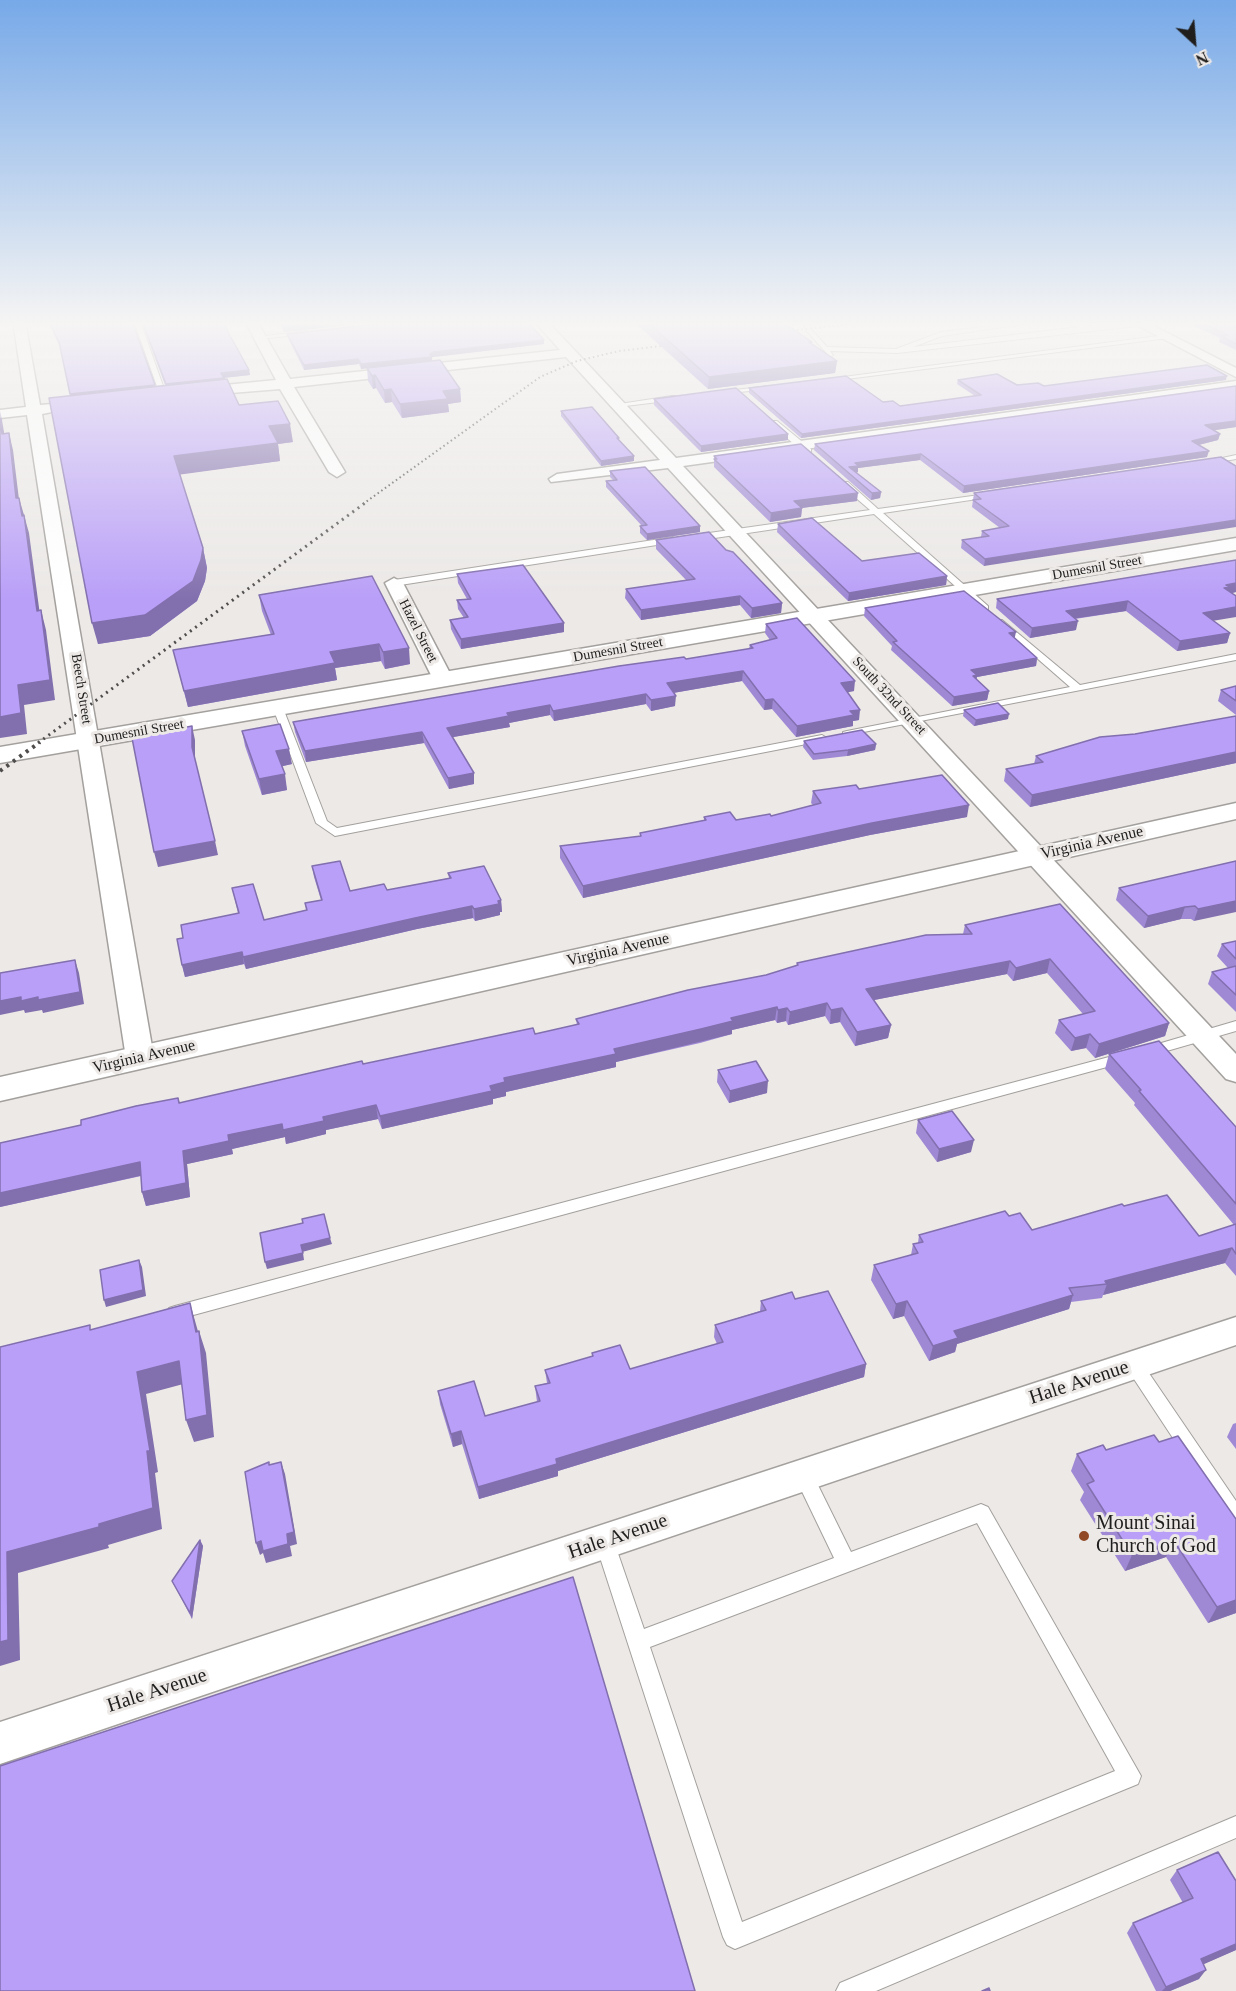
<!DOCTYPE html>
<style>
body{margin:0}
#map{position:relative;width:1236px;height:1991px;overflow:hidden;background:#ece9e7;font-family:"Times New Roman",serif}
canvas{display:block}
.north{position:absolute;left:1164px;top:12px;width:60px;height:60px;-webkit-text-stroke:4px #ece9e7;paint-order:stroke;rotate:154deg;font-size:16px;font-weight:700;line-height:24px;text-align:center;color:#1f1e1d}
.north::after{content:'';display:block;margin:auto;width:21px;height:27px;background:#1f1e1d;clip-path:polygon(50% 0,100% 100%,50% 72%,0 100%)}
</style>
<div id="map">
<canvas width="1236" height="1991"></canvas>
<div class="north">N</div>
</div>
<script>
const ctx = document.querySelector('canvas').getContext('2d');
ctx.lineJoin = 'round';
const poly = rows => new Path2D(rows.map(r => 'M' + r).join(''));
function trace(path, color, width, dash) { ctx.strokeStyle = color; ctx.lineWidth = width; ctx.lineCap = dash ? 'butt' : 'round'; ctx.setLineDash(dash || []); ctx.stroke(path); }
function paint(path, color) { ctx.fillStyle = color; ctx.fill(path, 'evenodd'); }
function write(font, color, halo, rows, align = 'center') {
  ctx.font = font + ' "Times New Roman",serif'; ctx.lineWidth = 6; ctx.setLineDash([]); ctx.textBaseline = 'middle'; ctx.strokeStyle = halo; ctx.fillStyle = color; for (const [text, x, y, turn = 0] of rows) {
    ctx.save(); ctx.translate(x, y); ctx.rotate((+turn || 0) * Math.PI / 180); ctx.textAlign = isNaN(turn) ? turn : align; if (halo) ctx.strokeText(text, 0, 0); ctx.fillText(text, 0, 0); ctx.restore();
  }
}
const lane = poly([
 [134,321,140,321,167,397,160,395,134,321],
 [730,321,746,323,815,321,809,323,811,329,827,347,896,349,941,332,1030,321,1044,321,942,336,913,347,1079,327,1058,321,1088,326,1143,323,1146,325,897,353,830,351,833,355,830,357,806,330,803,323,746,327,730,321],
 [307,331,305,334,260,339,257,337,307,331],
 [1166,335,1168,338,831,381,828,379,1166,335],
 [770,386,772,387,768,389,721,394,717,392,770,386],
 [672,396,675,396,675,400,617,407,613,405,672,396],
 [771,421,777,421,811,449,811,453,805,453,771,425,771,421],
 [1236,455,1236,459,1208,464,1204,462,1236,455],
 [842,482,848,482,878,509,994,493,994,497,991,497,883,513,988,606,988,610,982,610,874,514,695,541,691,538,695,535,870,510,842,486,842,482],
 [673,537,677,540,676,542,394,586,389,583,394,580,673,537],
 [1002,620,1080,685,1236,654,1236,660,843,736,843,732,847,731,1070,687,999,625,999,621,1002,620],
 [278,705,283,708,327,821,337,828,822,735,827,738,822,741,335,836,316,823,273,708,278,705],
 [1236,1021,1236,1031,1146,1057,1139,1052,1141,1049,1236,1021],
 [1124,1053,1129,1055,1131,1058,1129,1061,175,1320,169,1318,167,1313,169,1308,175,1306,1124,1053],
 [1134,1358,1140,1360,1236,1501,1236,1526,1229,1523,1128,1370,1125,1365,1128,1360,1134,1358],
 [803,1467,810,1469,851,1552,981,1504,988,1507,1141,1776,1138,1784,735,1949,727,1945,723,1937,595,1542,598,1536,605,1533,612,1536,644,1629,834,1558,794,1475,796,1469,803,1467],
 [977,1523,1115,1771,742,1922,650,1647,977,1523],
 [1236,1816,1236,1838,876,1991,836,1991,840,1983,1236,1816]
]);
const street = poly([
 [13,321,25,321,40,405,52,404,59,408,57,411,42,414,154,1058,150,1065,140,1068,130,1065,126,1058,27,415,0,418,0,410,26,407,13,321],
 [245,321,257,321,290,379,560,350,534,321,547,321,676,458,1236,381,1236,389,683,466,1236,1054,1236,1082,1226,1079,668,468,551,482,549,479,557,474,660,460,566,357,294,387,345,472,337,477,329,472,280,389,194,396,187,392,194,388,276,380,245,321],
 [1129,321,1144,321,1236,368,1236,377,1129,321],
 [394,578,403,583,453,679,450,683,436,683,433,679,385,583,394,578],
 [1236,1317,1236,1345,0,1764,0,1722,1236,1317]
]);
const secondary = poly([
 [1236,538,1236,550,0,763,0,747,1236,538],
 [1236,803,1236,819,0,1101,0,1077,1236,803]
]);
const railFar2 = poly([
 [779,332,878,321],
 [363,504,540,377,577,361,619,351,678,344]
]);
const railFar1 = poly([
 [38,743,365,503]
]);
const rail = poly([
 [0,771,40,742]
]);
const wall = poly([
 [135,321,132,322,155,386,165,385,141,321,224,321,228,332,249,370,250,375,223,378,239,405,293,442,278,444,280,461,179,474,203,548,207,568,205,581,197,601,150,636,98,644,70,395,60,347,51,328,50,324],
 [278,321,385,321,284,332],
 [633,321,781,321,812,344,837,361,835,373,708,389],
 [1184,321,1236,321,1236,350,1219,342,1220,338],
 [287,334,544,340,544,344,433,357,432,357,432,361,460,389,461,402,448,404,449,412,402,418,392,402,385,403,376,388,373,389,368,381,367,368,361,369,359,364,304,370,288,338],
 [958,380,1044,386,1226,380,801,438,749,393,749,388,883,402,900,406,975,396,957,384],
 [1236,386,1236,427,1214,430,1220,434,1218,440,1199,445,1207,457,963,493,920,460,858,468,858,472,856,473,881,492,880,498,871,500,814,450,815,444],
 [654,399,788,440,701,452,654,405],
 [561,411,619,441,634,456,634,461,601,466,561,416],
 [714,456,857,501,802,508,801,517,770,522,714,467],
 [1221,457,984,566,961,548,962,540,981,537,982,531,1000,528,972,507,974,493],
 [610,471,700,532,647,540,640,533,640,526,642,526,606,487,606,481,613,480,610,477],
 [778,524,862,561,947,576,946,585,848,601,777,532],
 [656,540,726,550,782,603,781,613,751,618,740,605,641,620,625,598,626,589,686,580,656,549],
 [457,574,564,623,564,632,461,649,451,629,450,620,464,618,458,609,457,600,467,599,458,583],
 [372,576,410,664,385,669,381,661,335,668,337,680,188,707,173,650,271,635,262,611,259,595],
 [1236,592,1232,593,1213,621,1230,633,1227,643,1177,651,1126,611,1075,619,1076,630,1030,638,996,608,997,599],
 [865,608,1015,638,1037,658,1036,666,977,677,976,679,989,691,987,700,952,706,891,650,892,646,864,616],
 [766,624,854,691,847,692,859,720,853,721,853,726,796,737,772,709,764,710,742,681,673,693,675,706,651,711,646,704,554,721,550,715,509,723,510,727,453,737,474,773,474,784,449,789,424,743,306,762,295,732,293,722,749,649,750,645,770,640,765,633],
 [1236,686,1236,715,1218,701,1221,690],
 [964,710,1008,719,974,726,963,716],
 [1236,716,1236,763,1030,807,1004,781,1006,769,1034,764,1036,756,1135,734],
 [242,731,292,764,282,766,287,790,262,795,245,746],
 [804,741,876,744,875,750,847,756,813,760,803,747],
 [859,789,967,817,870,835,583,898,560,858,560,846,640,836,640,833,704,821,704,817,736,820,771,816,813,805,811,803,813,791],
 [1236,861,1194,921,1191,919,1181,919,1144,928,1116,900,1119,888],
 [312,866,350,891,387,890,449,878,448,873,501,900,502,912,500,912,500,915,475,921,473,918,417,929,246,969,244,964,185,977,182,965,183,938,238,913,232,888,264,920,306,910,305,903,321,900,314,877],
 [1060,904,1169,1023,1165,1036,1095,1058,1086,1048,1071,1051,1055,1033,1059,1020,1083,1014,1047,973,1013,981,1007,974,874,1000,891,1025,888,1038,855,1046,840,1022,830,1024,825,1016,788,1025,786,1021,777,1023,775,1020,732,1030,732,1034,700,1043,616,1062,616,1067,506,1092,506,1096,493,1099,493,1104,382,1129,378,1119,326,1130,326,1134,286,1144,285,1137,232,1149,233,1154,187,1164,190,1197,146,1206,142,1192,141,1176,0,1207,0,1143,81,1125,178,1098,180,1103,363,1064,535,1034,577,1025,576,1019,766,975,796,966,797,963,963,934,965,925],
 [1236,941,1236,1012,1208,984,1212,972,1228,968,1217,956,1222,944],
 [1109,1054,1236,1127,1236,1276,1225,1263,1103,1295,1102,1298,1071,1302,1069,1309,957,1344,955,1352,929,1361,904,1316,893,1319,871,1280,874,1265,911,1255,913,1244,918,1243,919,1235,1009,1216,1032,1230,1124,1206,1199,1236,1234,1225,1134,1105,1135,1103,1105,1069],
 [718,1070,767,1093,729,1103,717,1082],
 [918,1120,971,1152,937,1162,916,1133],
 [795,1299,866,1364,864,1377,558,1471,558,1476,479,1499,462,1444,453,1447,440,1404,438,1391,485,1416,537,1402,535,1386,547,1383,545,1370,592,1357,592,1353,630,1369,717,1344,714,1337,715,1325,760,1311,761,1301],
 [1236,1423,1236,1449,1227,1437,1233,1424],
 [1159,1442,1236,1519,1236,1613,1208,1623,1166,1557,1125,1571,1080,1500,1084,1492,1071,1471,1077,1454],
 [200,1540,203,1546,192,1619,172,1581],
 [1177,1870,1236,1950,1203,1964,1199,1979,1170,1991,1156,1991,1127,1933,1133,1923,1183,1903,1170,1880]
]);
const shadedWall = poly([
 [344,321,385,321,284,332,284,327],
 [544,340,544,344,433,357,432,357,432,361,361,369,361,364,430,354,433,352],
 [358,359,359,364,304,370,304,365],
 [837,361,835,373,708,389,709,377],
 [249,370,250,375,222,378,221,373],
 [375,375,376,388,373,389,372,376],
 [1227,376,1226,380,801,438,802,434],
 [155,385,156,390,71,399,70,394],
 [391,389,392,402,385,403,384,390],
 [460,389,461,402,448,404,449,412,402,418,400,404,443,391],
 [0,411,2,420,7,450,2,434],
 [1236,421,1236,427,1203,432,1205,425],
 [290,424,293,442,278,444,280,461,177,475,174,456,269,426],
 [9,433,13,450,21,516,16,498],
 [788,434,788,440,701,452,701,446],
 [1220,434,1218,440,1190,447,1192,441],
 [1209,451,1207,457,963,493,964,486],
 [921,454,920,460,858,468,858,472,849,474,849,467,855,463],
 [634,456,634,461,601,466,601,461],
 [881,492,880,498,871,500,872,493],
 [858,493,857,501,793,509,794,501],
 [19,498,24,515,22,516],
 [802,508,801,517,770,522,771,513],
 [24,515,29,533,42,630,37,611],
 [1236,520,1236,527,984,566,985,559],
 [700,526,700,532,647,540,647,534],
 [203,548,207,568,205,581,197,601,150,636,98,644,92,623],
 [947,576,946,585,848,601,849,593],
 [1236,583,1236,592,1228,594,1221,597,1226,585],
 [740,596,740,605,641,620,641,610],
 [1128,601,1126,611,1064,620,1066,611],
 [782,603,781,613,751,618,752,608],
 [1236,607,1236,617,1200,623,1203,613],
 [41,610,46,630,55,700,24,705,27,734,0,738,0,717,18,685],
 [1078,621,1076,630,1030,638,1032,628],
 [564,623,564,632,461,649,461,639],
 [1016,632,1014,641,1009,633],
 [1230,633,1227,643,1177,651,1180,641],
 [379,644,381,661,335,668,337,680,188,707,184,691,330,652],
 [409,648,410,664,385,669,383,652],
 [1037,658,1036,666,977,677,975,684,971,670],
 [743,671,742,681,667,694,667,683],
 [855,681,854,691,839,694,841,683],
 [989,691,987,700,952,706,954,697],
 [646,694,646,704,554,721,553,711],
 [676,696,675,706,651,711,651,700],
 [773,699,772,709,764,710,765,700],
 [550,705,550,715,509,723,510,727,448,738,447,728,507,713],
 [860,710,859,720,853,721,853,726,796,737,797,726,850,711],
 [1009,714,1008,719,974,726,976,720],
 [192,726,195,740,195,760,192,747],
 [422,732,424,743,306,762,305,751],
 [876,744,875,750,847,756,848,750],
 [289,749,292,764,279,767,276,751],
 [1236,752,1236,763,1030,807,1032,795],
 [474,773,474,784,449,789,448,778],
 [285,774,287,790,262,795,259,779],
 [969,805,967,817,870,835,583,898,583,886,872,823],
 [215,841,218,855,158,867,154,852],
 [501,900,502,912,500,912,500,915,475,921,474,909],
 [1236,901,1236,912,1194,921,1198,909],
 [472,906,473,918,417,929,246,969,243,957,415,918],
 [1185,907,1181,919,1144,928,1148,916],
 [242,952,244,964,185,977,182,965],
 [1050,959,1047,973,1013,981,1016,968],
 [75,960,79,973,84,1004,43,1013,42,1010,25,1013,24,1010,0,1015,0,1001],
 [1010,961,1007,974,864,1002,866,989],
 [827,1003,825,1016,788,1025,790,1012],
 [777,1007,775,1020,732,1030,732,1034,616,1062,616,1067,506,1092,506,1096,493,1099,493,1104,382,1129,380,1116,504,1078,731,1018],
 [787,1008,786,1021,777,1023,778,1010],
 [842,1008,840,1022,830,1024,831,1010],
 [1169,1023,1165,1036,1095,1058,1099,1044],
 [891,1025,888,1038,855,1046,857,1032],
 [1090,1034,1086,1048,1071,1051,1075,1038],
 [768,1081,767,1093,729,1103,730,1091],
 [376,1105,378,1119,326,1130,326,1134,286,1144,285,1137,232,1149,233,1154,187,1164,190,1197,146,1206,142,1192,183,1151,228,1135],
 [974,1140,971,1152,937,1162,939,1149],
 [140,1162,144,1175,0,1207,0,1193],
 [330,1238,332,1244,302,1252,301,1245],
 [1232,1248,1225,1263,1103,1295,1107,1284,1105,1281],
 [303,1253,304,1260,267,1269,265,1262],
 [139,1260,142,1267,146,1296,106,1307,104,1300],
 [1073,1295,1069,1309,957,1344,955,1352,929,1361,933,1346,954,1331],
 [907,1301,904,1316,893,1319,896,1304],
 [190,1303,199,1335,199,1331,206,1353,214,1437,194,1442,186,1420,196,1332],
 [179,1361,187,1383,146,1394,158,1472,155,1473,162,1529,108,1545,109,1548,18,1573,20,1660,0,1666,0,1642,7,1552,99,1524,137,1372],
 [866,1364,864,1377,558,1471,558,1476,479,1499,478,1487,556,1459],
 [461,1431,462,1444,453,1447,451,1434],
 [281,1462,285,1474,297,1544,290,1546,292,1556,266,1563,263,1553,260,1555,256,1543,287,1534],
 [200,1540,203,1546,192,1619,190,1613],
 [1174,1541,1166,1557,1125,1571,1132,1555],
 [1236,1600,1236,1613,1208,1623,1217,1607],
 [1236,1944,1236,1950,1193,1969,1201,1959],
 [1206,1970,1199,1979,1170,1991,1162,1991,1166,1987]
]);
const building = poly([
 [50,321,132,321,155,385,70,394,59,342,50,324,50,321],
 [142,321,224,321,228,332,249,370,221,373,224,378,166,384,142,321],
 [280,321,344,321,284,327,280,321],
 [403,321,527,321,544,340,433,352,430,354,432,357,361,364,358,359,304,365,287,334,403,321],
 [646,321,781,321,812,342,809,342,837,361,709,377,646,321],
 [1197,321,1236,321,1236,344,1221,336,1228,335,1197,321],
 [440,360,460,389,443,391,448,399,400,404,391,389,384,390,375,375,372,376,367,368,440,360],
 [1207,365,1227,376,802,434,749,388,846,376,883,402,893,401,900,406,981,395,958,380,997,374,1017,385,1038,383,1044,386,1207,365],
 [227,379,239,405,278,401,290,424,269,426,278,443,174,456,203,548,201,560,193,581,145,615,92,623,49,398,227,379],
 [1236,386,1236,421,1205,425,1220,434,1192,441,1209,451,964,486,921,454,855,463,859,466,849,467,881,492,872,493,815,444,1236,386],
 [736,388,788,434,701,446,654,399,736,388],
 [592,407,619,438,617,438,634,456,601,461,561,411,592,407],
 [0,418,2,434,9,433,16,498,19,498,22,516,24,515,37,611,41,610,50,680,18,685,21,713,0,717,0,418],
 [801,444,858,493,794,501,802,508,771,513,714,459,717,459,714,456,801,444],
 [1221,457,1236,466,1236,520,985,559,962,540,989,536,982,531,1009,526,973,500,981,499,974,493,1221,457],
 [645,467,700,526,647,534,640,526,647,525,606,481,617,480,610,471,645,467],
 [812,518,862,561,919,553,947,576,849,593,778,524,812,518],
 [709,532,726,550,733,552,782,603,752,608,740,596,641,610,626,589,695,579,656,540,709,532],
 [1236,560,1236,583,1226,585,1230,587,1224,588,1236,596,1236,607,1203,613,1230,633,1180,641,1128,601,1066,611,1078,621,1032,628,997,599,1236,560],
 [523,565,564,623,461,639,450,620,468,617,457,600,471,599,457,574,523,565],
 [372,576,409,648,383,652,379,644,330,652,335,663,184,691,173,650,274,634,259,595,372,576],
 [964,591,1016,632,1009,633,1037,658,971,670,977,675,973,676,989,691,954,697,893,642,897,641,865,608,964,591],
 [797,618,855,681,841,683,860,710,850,711,854,715,797,726,773,699,765,700,743,671,667,683,676,696,651,700,646,694,553,711,550,705,507,713,509,716,447,728,474,773,448,778,422,732,305,751,293,722,619,666,684,657,686,659,753,648,750,645,777,638,766,624,797,618],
 [1236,686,1236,701,1221,690,1236,686],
 [998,703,1009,714,976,720,964,710,998,703],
 [1236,716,1236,752,1032,795,1006,769,1043,762,1036,756,1100,737,1135,734,1236,716],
 [280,724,289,749,276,751,285,774,259,779,242,731,280,724],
 [192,726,192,747,215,841,154,852,132,738,192,726],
 [862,730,876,744,848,750,814,754,804,741,862,730],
 [942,775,969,805,872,823,583,886,560,846,641,836,640,833,706,820,704,817,730,812,736,820,770,814,771,816,821,803,813,791,856,785,859,789,942,775],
 [340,861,350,891,384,884,387,890,451,878,448,873,484,866,501,900,498,901,499,904,474,909,472,906,415,918,243,957,242,952,182,965,177,939,183,938,181,925,239,913,232,888,253,884,264,920,307,910,305,903,322,900,312,866,340,861],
 [1236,861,1236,901,1198,909,1195,906,1185,907,1148,916,1119,888,1236,861],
 [1060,904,1169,1023,1099,1044,1090,1034,1075,1038,1059,1020,1095,1011,1050,959,1016,968,1010,961,866,989,891,1025,857,1032,842,1008,831,1010,827,1003,790,1012,787,1008,778,1010,777,1007,731,1018,733,1021,701,1029,614,1049,616,1054,504,1078,505,1082,490,1086,492,1091,380,1116,376,1105,323,1117,324,1121,283,1130,282,1124,228,1135,229,1141,183,1151,186,1183,142,1192,140,1162,0,1193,0,1143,81,1125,81,1120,136,1106,178,1098,179,1103,362,1061,363,1064,533,1028,535,1034,579,1024,576,1019,688,990,766,975,798,965,797,963,926,935,972,934,965,925,1060,904],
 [1236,941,1236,959,1222,944,1236,941],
 [75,960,80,992,38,1000,38,997,21,1001,21,997,0,1001,0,973,75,960],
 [1236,966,1236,995,1212,972,1236,966],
 [1159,1041,1236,1127,1236,1204,1139,1091,1141,1090,1109,1054,1159,1041],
 [756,1061,768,1081,730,1091,718,1070,756,1061],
 [952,1111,974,1140,939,1149,918,1120,952,1111],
 [1167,1195,1199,1236,1236,1224,1236,1254,1232,1248,1105,1281,1107,1284,1069,1288,1073,1295,954,1331,958,1338,933,1346,907,1301,896,1304,874,1265,918,1253,913,1244,923,1242,919,1235,1005,1211,1009,1216,1020,1213,1032,1230,1122,1204,1124,1206,1167,1195],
 [324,1214,330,1238,301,1245,303,1253,265,1262,260,1233,303,1223,302,1219,324,1214],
 [139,1260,143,1290,104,1300,100,1270,139,1260],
 [828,1291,866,1364,556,1459,557,1464,478,1487,461,1431,451,1434,438,1391,474,1381,485,1416,540,1401,535,1386,550,1383,545,1370,593,1356,592,1353,620,1345,630,1369,723,1342,715,1325,766,1310,761,1301,792,1292,795,1299,828,1291],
 [190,1303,196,1332,199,1331,207,1415,186,1420,179,1361,137,1372,150,1451,147,1451,153,1508,99,1524,99,1527,7,1552,8,1640,0,1642,0,1347,90,1325,90,1330,190,1303],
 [1154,1435,1159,1442,1178,1436,1236,1519,1236,1600,1217,1607,1174,1541,1132,1555,1087,1484,1094,1481,1077,1454,1103,1445,1106,1450,1154,1435],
 [269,1462,269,1465,281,1462,294,1532,287,1534,288,1544,263,1551,261,1541,256,1543,245,1472,269,1462],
 [200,1540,190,1613,172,1581,200,1540],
 [573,1577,695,1991,0,1991,0,1766,573,1577],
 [1218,1852,1236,1881,1236,1944,1201,1959,1206,1970,1166,1987,1133,1923,1193,1898,1177,1870,1218,1852],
 [989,1988,990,1991,982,1991,989,1988]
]);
const markers = [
 [1084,1536,6,"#904825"]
];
const farStreetnames = [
 ["Dumesnil Street",1097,568,-10],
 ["Hazel Street",418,631,63],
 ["Dumesnil Street",618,650,-10],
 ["Beech Street",81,689,81],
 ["South 32nd Street",889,696,47],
 ["Dumesnil Street",139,732,-10]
];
const streetNames = [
 ["Virginia Avenue",1092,843,-13],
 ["Virginia Avenue",618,950,-13],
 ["Virginia Avenue",144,1057,-13]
];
const nearStreetnames = [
 ["Hale Avenue",1079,1383,-18],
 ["Hale Avenue",618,1537,-19],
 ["Hale Avenue",157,1691,-18]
];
const nearPoinames = [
 ["Mount Sinai",1096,1524],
 ["Church of God",1096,1547]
];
trace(lane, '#a3a09d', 2);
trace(street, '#a3a09d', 3);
trace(secondary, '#a3a09d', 3);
paint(lane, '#fff');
paint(street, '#fff');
paint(secondary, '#fff');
trace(railFar2, '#4f4d4c', 2, [1.5, 3]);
trace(railFar1, '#4f4d4c', 3, [2, 4.5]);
trace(rail, '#4f4d4c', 4, [3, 5]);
paint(wall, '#9f89d5');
paint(shadedWall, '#826fae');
paint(building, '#b99ff8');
trace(building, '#826fae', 1.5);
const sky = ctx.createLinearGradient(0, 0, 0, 599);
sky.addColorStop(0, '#77a9e8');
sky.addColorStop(0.54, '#f6f5f4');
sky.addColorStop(1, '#f6f5f400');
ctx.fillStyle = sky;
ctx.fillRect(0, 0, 1236, 599);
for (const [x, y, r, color] of markers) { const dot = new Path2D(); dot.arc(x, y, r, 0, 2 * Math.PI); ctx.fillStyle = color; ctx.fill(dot); trace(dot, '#ece9e7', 2); }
write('14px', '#1f1e1d', '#ece9e7', farStreetnames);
write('16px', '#1f1e1d', '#ece9e7', streetNames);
write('20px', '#1f1e1d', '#ece9e7', nearStreetnames);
write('20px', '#1f1e1d', '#ece9e7', nearPoinames, 'left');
</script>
